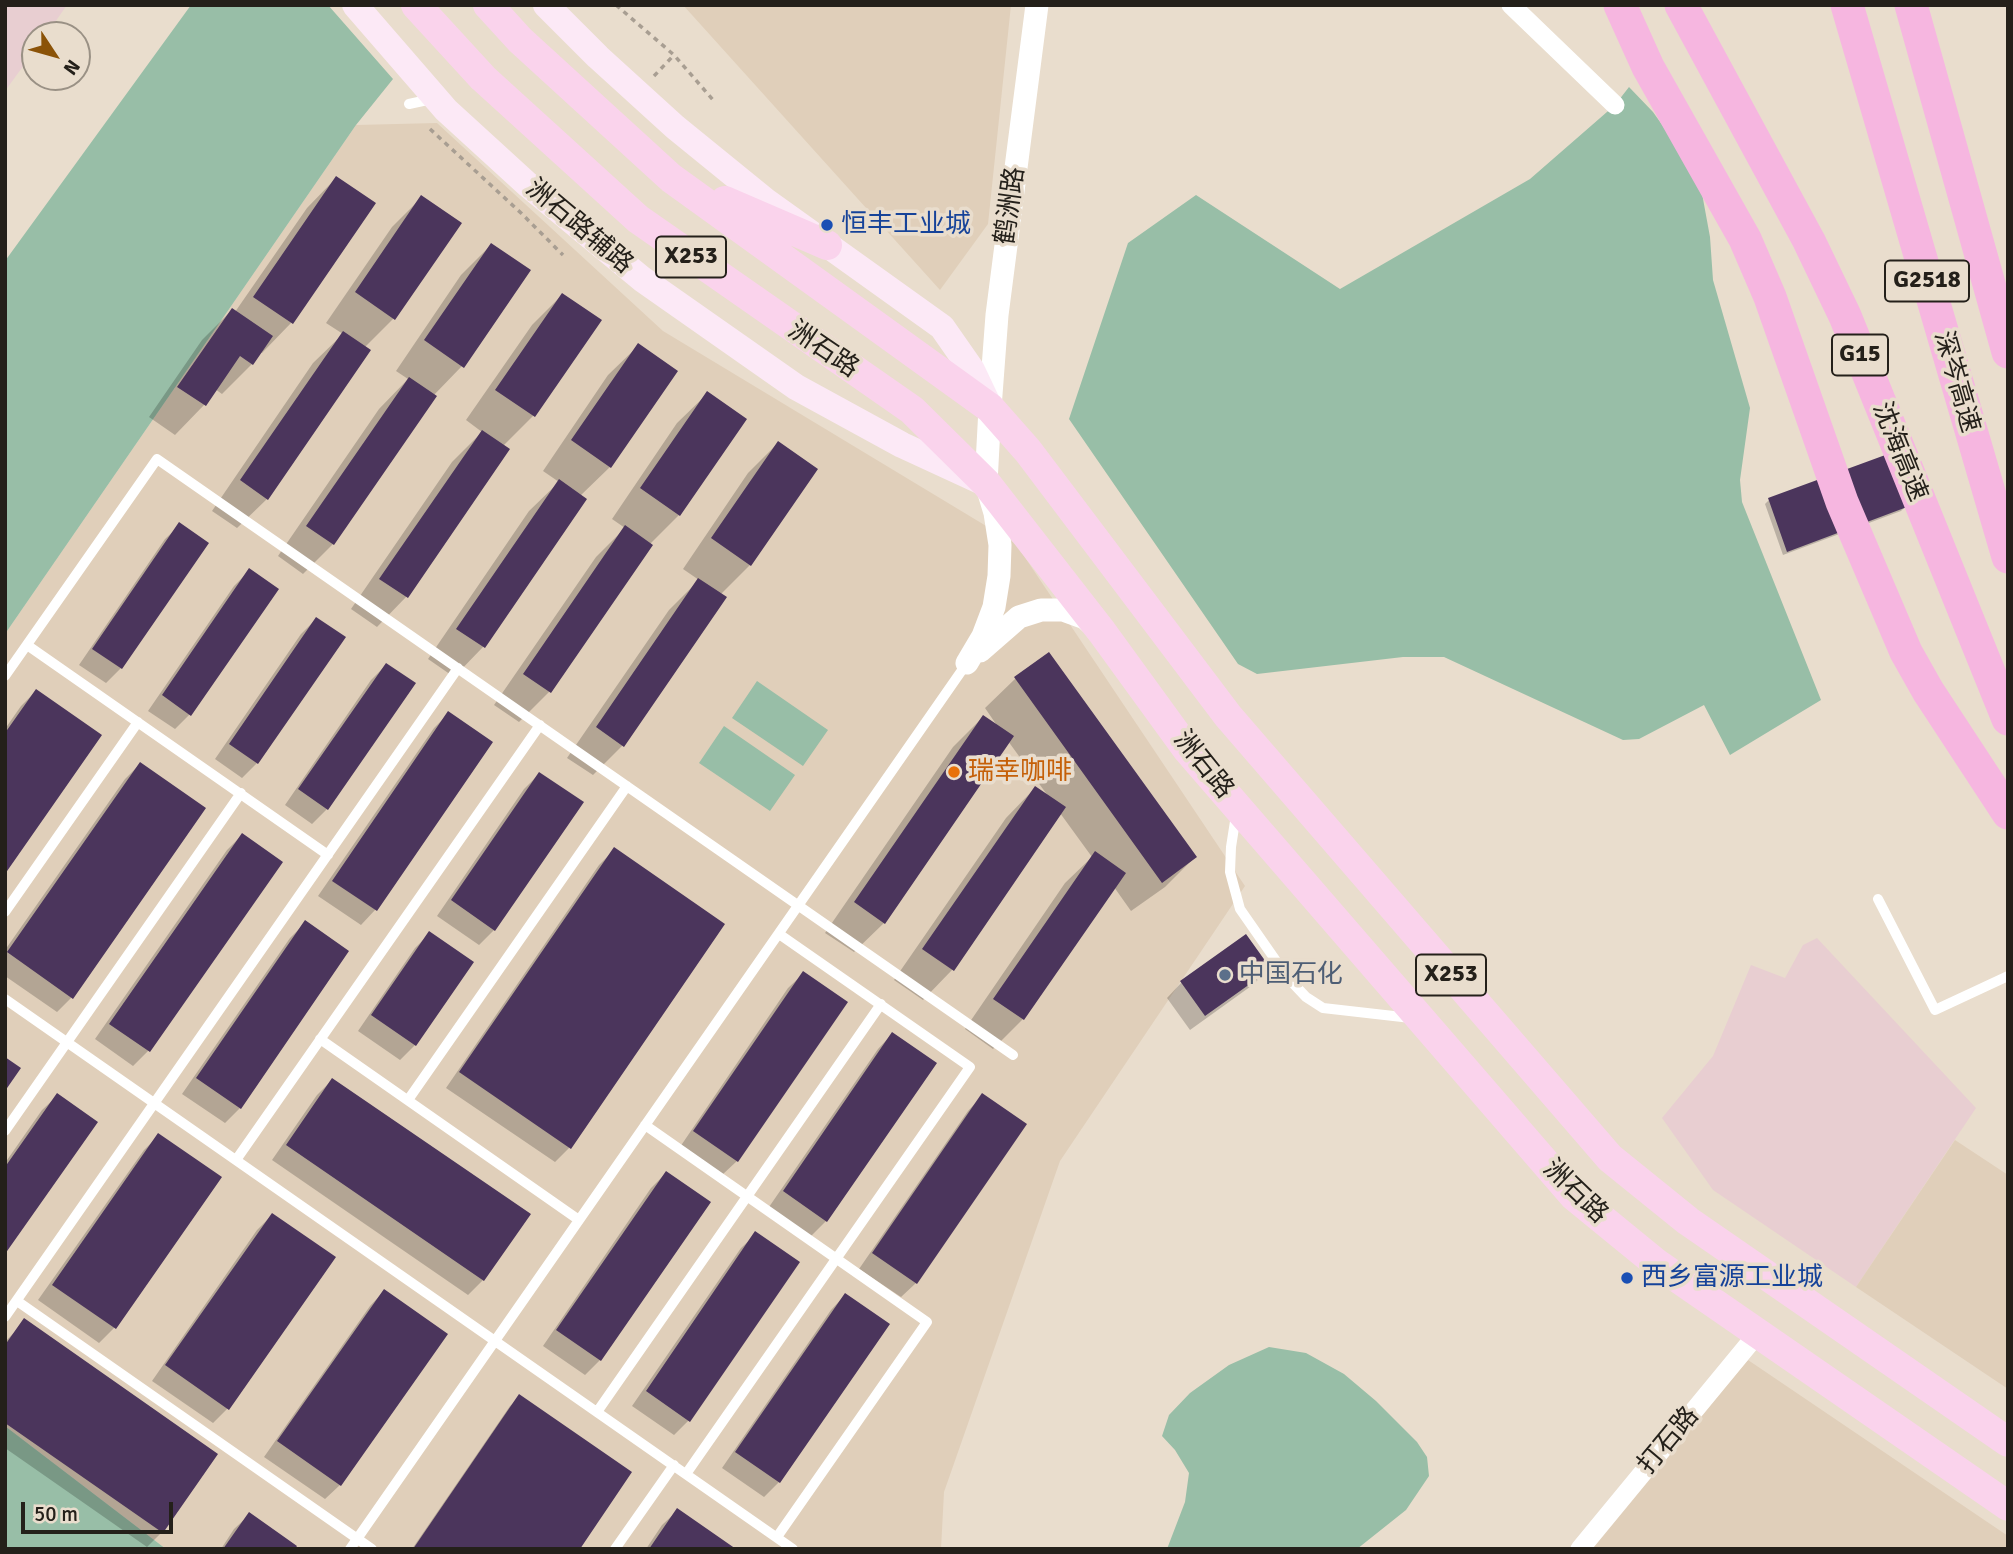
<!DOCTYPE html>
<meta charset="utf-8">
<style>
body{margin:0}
#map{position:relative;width:2013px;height:1554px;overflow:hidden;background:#e9ddcd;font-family:Signika,sans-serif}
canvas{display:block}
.frame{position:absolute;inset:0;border:7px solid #24201a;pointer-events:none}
.north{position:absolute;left:21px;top:21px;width:70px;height:70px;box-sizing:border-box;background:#e9ddcd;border:2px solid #9a9185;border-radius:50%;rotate:126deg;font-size:19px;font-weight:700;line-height:28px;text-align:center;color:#24201a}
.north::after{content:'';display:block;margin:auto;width:24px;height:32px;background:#8b5308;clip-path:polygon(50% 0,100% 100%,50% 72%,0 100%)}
.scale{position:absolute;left:21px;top:1502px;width:152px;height:32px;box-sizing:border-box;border:4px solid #24201a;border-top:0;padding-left:9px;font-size:21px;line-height:24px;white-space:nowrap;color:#24201a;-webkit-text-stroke:5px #e9ddcd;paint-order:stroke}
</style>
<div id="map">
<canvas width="2013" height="1554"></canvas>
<div class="frame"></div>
<div class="north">N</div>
<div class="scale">50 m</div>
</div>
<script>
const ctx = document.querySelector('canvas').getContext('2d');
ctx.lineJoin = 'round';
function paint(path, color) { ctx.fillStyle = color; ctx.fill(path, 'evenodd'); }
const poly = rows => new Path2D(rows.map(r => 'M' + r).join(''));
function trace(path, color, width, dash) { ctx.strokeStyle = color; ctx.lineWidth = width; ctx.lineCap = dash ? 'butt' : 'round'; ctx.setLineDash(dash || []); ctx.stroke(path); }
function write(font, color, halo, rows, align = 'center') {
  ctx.font = font + ' Signika,"Noto Sans SC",sans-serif'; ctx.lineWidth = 7; ctx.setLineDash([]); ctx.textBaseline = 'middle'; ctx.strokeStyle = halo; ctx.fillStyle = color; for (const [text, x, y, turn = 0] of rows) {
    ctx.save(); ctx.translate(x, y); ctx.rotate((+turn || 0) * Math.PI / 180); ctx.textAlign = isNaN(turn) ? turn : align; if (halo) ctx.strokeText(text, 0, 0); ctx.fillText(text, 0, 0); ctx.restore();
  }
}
const commercial = poly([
 [5,5,67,5,46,35,35,35,35,50,5,91],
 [1817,938,1976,1108,1856,1287,1713,1190,1662,1118,1713,1056,1751,965,1785,978,1803,945]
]);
const built = poly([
 [683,5,1011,5,988,224,940,290],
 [437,123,663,331,1016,544,1245,886,1060,1161,944,1492,941,1549,166,1549,5,1426,5,634,356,125],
 [1955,1140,2008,1175,2008,1389,1856,1287],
 [1748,1360,2008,1536,2008,1549,1589,1549]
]);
const green = poly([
 [191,5,328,5,393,79,356,125,5,634,5,261],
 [1629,87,1653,112,1675,143,1701,188,1710,237,1713,280,1750,408,1740,480,1742,502,1821,700,1730,755,1704,705,1639,739,1623,740,1444,657,1403,657,1257,674,1238,664,1069,419,1128,243,1196,195,1340,289,1530,179,1615,105],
 [757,681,828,730,803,766,732,718],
 [724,726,795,775,770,811,699,763],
 [1269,1347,1306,1353,1344,1374,1376,1401,1417,1442,1427,1457,1429,1476,1406,1510,1357,1549,1167,1549,1185,1502,1189,1473,1175,1450,1162,1436,1169,1415,1190,1393,1229,1365],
 [5,1426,166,1549,5,1549]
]);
const shadow = poly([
 [336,178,374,204,291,323,262,353,260,352,252,364,222,394,215,389,204,405,175,435,149,417,202,340,232,310,235,312,307,208],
 [422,197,393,319,364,348,267,499,237,528,212,511,313,363,343,334,326,323,392,227],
 [491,245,462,366,433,396,333,544,303,574,278,556,379,409,408,379,396,371,461,275],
 [562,295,599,321,533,416,503,446,508,449,406,597,377,627,351,609,452,462,482,432,466,420,532,325],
 [638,346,610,467,580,496,483,647,454,677,428,659,529,511,559,482,543,471,608,375],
 [707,394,679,515,650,544,549,692,519,722,494,705,596,557,625,528,612,519,677,423],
 [778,443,750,565,720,595,623,745,593,775,567,758,669,610,699,580,683,569,748,473],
 [1769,500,1905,507,1901,511,1783,555,1765,504],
 [180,525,207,543,121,668,106,683,79,665,165,539],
 [249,571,190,714,175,729,148,711,234,586],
 [316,619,257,763,242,778,215,759,301,634],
 [1049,654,1195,857,1165,887,1131,911,1114,887,1023,1019,993,1049,965,1029,1065,883,1092,857,1060,813,952,970,923,1000,894,980,1006,818,1035,788,1048,796,1008,741,884,923,854,952,825,933,953,747,983,717,998,727,985,708,1015,679],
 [386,665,327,809,312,824,285,805,371,680],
 [36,691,5,871,5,729,21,706],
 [448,714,491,742,375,910,361,925,318,896,434,728],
 [140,764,72,997,57,1012,5,976,5,950,125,779],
 [539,774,494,930,479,945,437,916,524,789],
 [242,835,280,862,148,1051,133,1066,95,1039,227,850],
 [614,850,569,1148,555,1162,446,1088,599,865],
 [305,923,240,1108,225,1123,182,1094,290,938],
 [430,933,415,1045,400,1060,358,1031,415,948],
 [1268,969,1254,984,1190,1030,1167,998,1181,983],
 [803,974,737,1161,722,1175,680,1147,788,988],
 [892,1034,826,1221,811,1236,769,1207,878,1049],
 [332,1080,483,1280,468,1295,272,1160,317,1095],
 [57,1096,5,1251,5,1163,42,1110],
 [982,1096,916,1283,901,1297,859,1269,968,1111],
 [159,1135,220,1178,114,1328,99,1343,38,1300,144,1150],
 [666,1173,600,1360,585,1375,543,1346,651,1188],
 [272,1215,227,1409,213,1423,152,1381,257,1230],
 [756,1234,689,1420,674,1435,632,1406,741,1248],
 [384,1291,340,1485,325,1499,264,1457,370,1306],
 [845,1295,779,1482,764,1497,722,1468,831,1310],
 [25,1321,216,1455,162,1532,147,1547,5,1448,5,1342],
 [520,1397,577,1549,412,1549,510,1406],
 [677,1511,733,1549,646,1549,662,1525],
 [249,1515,293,1549,221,1549,234,1529]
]);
const building = poly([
 [336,176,376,203,293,324,253,297],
 [421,195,462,223,395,320,355,292],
 [491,243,531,270,464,368,424,340],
 [562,293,602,320,535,417,495,390],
 [232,308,273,336,253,365,240,356,206,406,177,387],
 [343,331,371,350,268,500,240,480],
 [638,343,678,371,611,468,571,440],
 [409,377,437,396,334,545,306,526],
 [707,391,747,419,680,516,640,488],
 [482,430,510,449,408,598,379,579],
 [778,441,818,469,751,566,711,538],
 [1888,454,1907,507,1787,552,1768,498],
 [559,479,587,499,485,648,456,629],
 [179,522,209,543,122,669,92,649],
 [625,525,653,545,551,693,523,674],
 [249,568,279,589,191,716,162,695],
 [698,578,727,597,624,747,596,727],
 [316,617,346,637,258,764,229,744],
 [1049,652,1197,857,1162,883,1014,677],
 [386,663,416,683,328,810,298,789],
 [36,689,102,735,5,874,5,733],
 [448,711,493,742,377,911,332,881],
 [983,715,1014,736,885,924,854,902],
 [140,762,206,808,73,999,7,952],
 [539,772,584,802,495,931,451,900],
 [1035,786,1066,807,954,971,922,949],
 [242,833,283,862,150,1052,109,1024],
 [614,847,725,924,571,1149,459,1072],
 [1095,851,1126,873,1024,1020,993,999],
 [305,920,349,951,241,1109,196,1078],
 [429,931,474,962,416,1046,371,1015],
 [1246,934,1271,969,1205,1016,1180,981],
 [803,971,848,1002,738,1162,693,1131],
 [892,1032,937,1063,827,1222,783,1191],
 [5,1057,21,1068,5,1091],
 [332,1078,531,1214,484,1281,286,1145],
 [57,1093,98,1122,5,1254,5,1167],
 [982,1093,1027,1124,917,1284,872,1253],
 [158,1133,222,1177,116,1329,52,1285],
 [666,1171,711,1202,601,1361,556,1330],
 [272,1213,336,1257,229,1410,165,1365],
 [755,1231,800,1262,690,1422,646,1391],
 [384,1289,448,1334,341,1486,277,1441],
 [845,1293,890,1324,780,1483,735,1452],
 [24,1318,218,1454,163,1533,5,1423,5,1345],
 [519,1394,632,1472,580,1549,413,1549],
 [677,1508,736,1549,649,1549],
 [249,1512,297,1546,295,1549,223,1549]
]);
const path = poly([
 [616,5,674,55,714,101],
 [654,76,674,55],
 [430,129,521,213,563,255]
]);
const service = poly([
 [409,104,432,99],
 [27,645,328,855],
 [5,676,157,459,1013,1055],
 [1236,815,1231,847,1230,872,1240,909,1288,978,1306,997,1323,1008,1411,1018],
 [1878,899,1935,1010,2008,976],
 [5,912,138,722],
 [5,999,793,1549],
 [320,1039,579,1220],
 [408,1100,627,786],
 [645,1125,927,1322,777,1537],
 [5,1131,241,793],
 [236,1160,540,725],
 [17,1301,372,1549],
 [5,1317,458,668],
 [597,1412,881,1004],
 [686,1474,970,1067,779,934],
 [350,1549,967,663],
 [615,1549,674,1465]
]);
const minor = poly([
 [1511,5,1615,105],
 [1580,1549,1758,1333]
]);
const tertiary = poly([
 [980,651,1019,617,1041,610,1063,610,1085,618,1095,627],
 [967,663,983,636,994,607,999,576,1000,545,995,513,986,483,990,408,997,315,1037,5]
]);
const secondary = poly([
 [355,5,446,110,527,184,642,279,796,387,902,445,980,481],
 [546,5,598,57,675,127,766,201,942,327,972,370,990,408]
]);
const primary = poly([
 [416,5,483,78,638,219,912,410,986,483,1102,632,1187,749,1574,1196,1656,1263,2008,1506],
 [488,5,520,40,671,178,990,408,1028,451,1228,716,1610,1158,1688,1221,2008,1442],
 [725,201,827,245]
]);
const motorway = poly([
 [1620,5,1648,67,1745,239,1770,297,1842,502,1906,652,1928,691,2008,813],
 [1681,5,1809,241,1845,316,2008,719],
 [1847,5,2008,557],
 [1911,5,2008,352]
]);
const markers = [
 [827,225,7,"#1a4fb4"],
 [954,772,7,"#e8710a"],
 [1225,975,7,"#5c6f8a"],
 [1627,1278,7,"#1a4fb4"]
];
const shields = [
 [691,257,70],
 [1927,281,84],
 [1860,355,56],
 [1451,975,70]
];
const shieldNames = [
 ["X253",691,257],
 ["G2518",1927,281],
 ["G15",1860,355],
 ["X253",1451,975]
];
const streetNames = [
 ["鹤洲路",1011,206,-82],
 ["洲石路辅路",579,227,40],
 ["洲石路",823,350,34],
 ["深岑高速",1956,382,74],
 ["沈海高速",1899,452,68],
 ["洲石路",1203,765,51],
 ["洲石路",1575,1192,44],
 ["打石路",1669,1441,-50]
];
const transitNames = [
 ["恒丰工业城",841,225],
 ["西乡富源工业城",1641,1278]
];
const foodNames = [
 ["瑞幸咖啡",968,772]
];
const serviceNames = [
 ["中国石化",1239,975]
];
paint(commercial, '#e8ced1');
paint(built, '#e0cfba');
paint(green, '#98bea7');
paint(shadow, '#0003');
paint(building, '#4b355c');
trace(path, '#a89e92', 3.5, [5, 5]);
trace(service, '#fff', 10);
trace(minor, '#fff', 19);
trace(tertiary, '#fff', 23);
trace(secondary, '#fce9f6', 26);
trace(primary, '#fad3ec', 30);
trace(motorway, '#f6b6e0', 33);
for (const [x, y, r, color] of markers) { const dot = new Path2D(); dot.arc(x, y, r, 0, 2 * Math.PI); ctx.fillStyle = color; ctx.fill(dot); trace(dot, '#e9ddcd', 2.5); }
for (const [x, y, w] of shields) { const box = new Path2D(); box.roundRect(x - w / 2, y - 20.5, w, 41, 5); ctx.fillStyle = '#e9ddcd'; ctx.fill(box); trace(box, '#24201a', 2); }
write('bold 24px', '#24201a', null, shieldNames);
write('26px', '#24201a', '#e9ddcd', streetNames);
write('26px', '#164399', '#e9ddcd', transitNames, 'left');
write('26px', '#c56008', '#e9ddcd', foodNames, 'left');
write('26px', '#4e5e75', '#e9ddcd', serviceNames, 'left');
</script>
